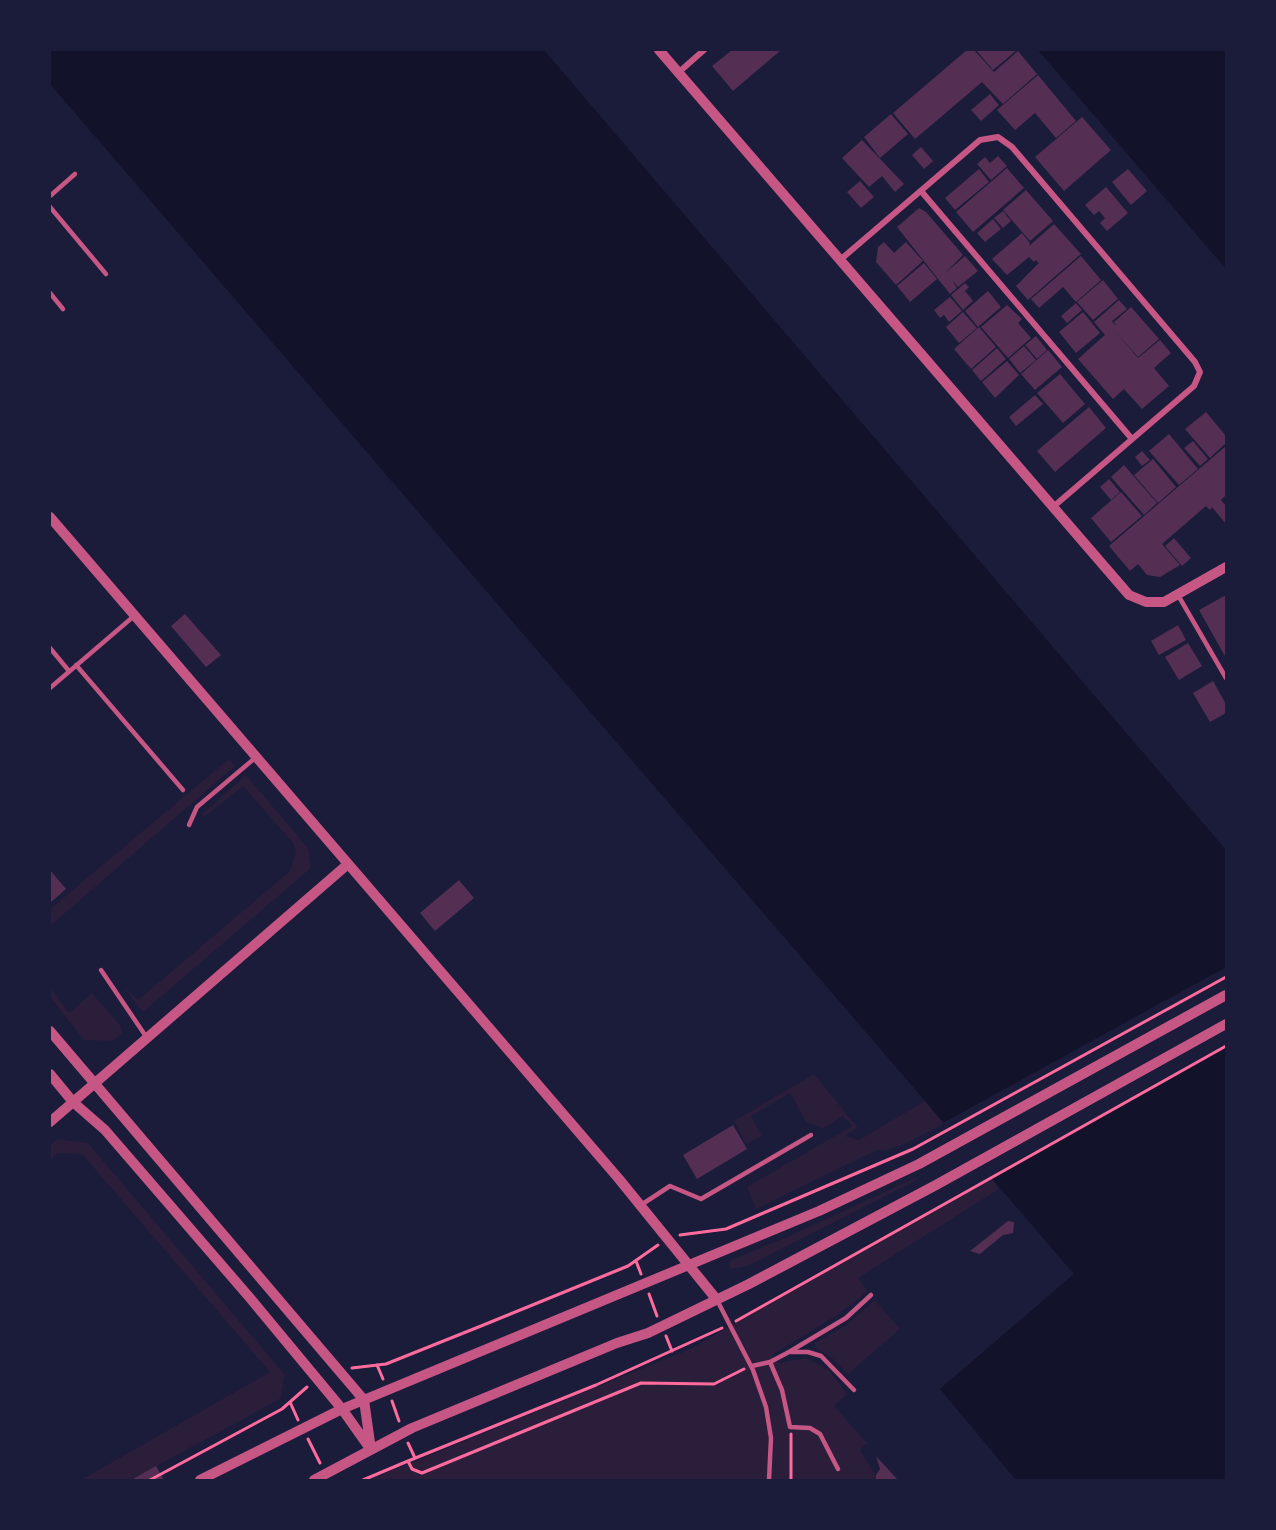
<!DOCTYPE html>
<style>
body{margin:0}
#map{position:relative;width:1276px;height:1530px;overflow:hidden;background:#1b1b3a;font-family:Ubuntu,sans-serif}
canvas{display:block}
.frame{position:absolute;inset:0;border:51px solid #1b1b3a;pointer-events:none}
</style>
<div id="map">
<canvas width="1276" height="1530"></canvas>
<div class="frame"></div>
</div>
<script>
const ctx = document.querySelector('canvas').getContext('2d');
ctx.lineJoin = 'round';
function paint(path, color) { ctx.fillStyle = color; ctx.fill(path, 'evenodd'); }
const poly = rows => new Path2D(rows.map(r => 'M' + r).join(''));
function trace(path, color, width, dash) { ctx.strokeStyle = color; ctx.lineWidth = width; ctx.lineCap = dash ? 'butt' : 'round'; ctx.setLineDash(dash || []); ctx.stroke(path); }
const green = poly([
 [229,759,235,766,50,926,50,909],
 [246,775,308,848,311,868,143,1012,121,984,138,1000,290,871,296,853,294,844,243,786,204,817,202,814],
 [50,986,69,1013,92,993,120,1025,122,1033,113,1041,84,1040,50,997],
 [814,1074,858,1128,845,1136,859,1140,925,1101,944,1124,903,1145,887,1150,877,1150,756,1209,747,1187,852,1126,843,1116,823,1128,807,1123,790,1093,751,1116,762,1136,746,1144,734,1121],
 [57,1139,88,1143,285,1375,280,1399,131,1480,81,1480,270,1372,82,1154,58,1153,50,1160,50,1145],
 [917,1177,915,1181,748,1266,731,1269,729,1265,731,1260,792,1235],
 [991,1178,999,1189,858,1278,868,1291,836,1316,772,1355,778,1363,806,1358,829,1370,847,1394,834,1406,867,1443,860,1450,878,1480,369,1480,690,1349],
 [875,1300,900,1329,848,1374,833,1359,815,1347,815,1343,848,1324]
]);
const water = poly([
 [50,50,544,50,1226,850,1226,1480,1016,1480,940,1389,1074,1274,50,84],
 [1038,50,1226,50,1226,269]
]);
const pier = poly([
 [1226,967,1226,1047,988,1179,941,1124]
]);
const building = poly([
 [732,50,781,50,733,91,712,66],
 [967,50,974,50,994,72,1018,51,1037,74,1003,104,982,82,915,139,893,113],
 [976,50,1017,50,993,70],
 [1038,75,1076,121,1056,138,1035,113,1015,130,997,110],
 [990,94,999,105,981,121,971,110],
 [891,114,908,134,880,158,864,137],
 [1082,117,1111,150,1064,191,1035,157],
 [862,140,904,184,895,192,882,176,869,187,842,158],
 [921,147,933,161,924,169,912,155],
 [998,156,1007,166,991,180,977,164,985,157,990,163],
 [1007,168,1024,188,973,232,956,212],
 [979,169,989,182,955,210,945,198],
 [1128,169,1147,191,1131,205,1112,182],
 [860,181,874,197,861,208,847,192],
 [1106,187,1128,213,1107,231,1100,223,1105,218,1099,211,1094,215,1085,205],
 [1026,190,1053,221,1030,241,1003,210],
 [919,208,926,212,963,255,945,273,965,256,978,271,958,287,952,280,957,288,950,294,897,227],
 [1003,211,1011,221,1003,228,994,218],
 [993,219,1001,229,985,242,977,233],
 [1054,224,1081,254,1028,300,1016,286,1039,263,1036,260,1034,262,1029,257,1007,275,992,259,1022,233,1030,243,1029,246],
 [884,242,894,253,906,242,923,261,896,285,876,262,878,247],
 [1081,256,1101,280,1076,302,1063,287,1039,308,1031,299],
 [924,263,937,279,910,302,897,286],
 [1103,280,1118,299,1093,320,1077,302],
 [965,283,969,287,965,291,973,301,963,310,951,295],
 [988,291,1001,307,978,327,965,311],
 [950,297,962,311,949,322,944,315,940,318,934,310],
 [1119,300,1127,309,1112,321,1116,326,1114,322,1131,307,1159,339,1138,357,1113,329,1138,358,1160,340,1171,353,1154,368,1169,386,1142,409,1124,389,1113,399,1078,359,1105,335,1094,322],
 [1076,303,1082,310,1067,323,1061,316],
 [1007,305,1022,319,1018,323,1031,338,1008,358,981,327],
 [963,312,977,328,959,343,946,327],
 [1083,312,1100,333,1076,353,1059,332],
 [979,327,996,347,971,369,954,349],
 [1036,336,1047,350,1037,359,1025,345],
 [1024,346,1036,360,1020,373,1009,359],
 [997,348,1006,359,981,381,972,370],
 [1048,350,1062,367,1035,390,1021,374],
 [1007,361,1019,375,995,398,982,382],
 [1060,374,1085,404,1063,423,1037,393],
 [1035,395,1043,404,1016,426,1009,417],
 [1089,407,1106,428,1055,472,1037,451],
 [1206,412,1226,436,1226,443,1210,458,1185,429],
 [1169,434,1198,469,1179,485,1149,451],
 [1193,441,1208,459,1200,466,1184,448],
 [1226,446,1226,495,1221,500,1226,506,1226,524,1212,507,1210,510,1206,506,1162,544,1180,565,1160,577,1147,575,1138,564,1130,571,1109,546],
 [1142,451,1150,460,1142,466,1135,457],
 [1153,459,1176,487,1158,503,1134,475],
 [1124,465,1157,503,1144,515,1111,477],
 [1109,479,1120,492,1111,500,1100,487],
 [1121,492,1142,516,1111,542,1091,518],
 [1174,538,1191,558,1182,566,1165,546],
 [1226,595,1226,658,1199,610],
 [185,614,221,655,206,667,171,626],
 [1178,625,1186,640,1159,655,1151,641],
 [1188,643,1202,666,1179,680,1165,657],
 [1213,681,1226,704,1226,713,1210,722,1193,693],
 [50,870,66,889,50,903],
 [459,880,474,898,435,931,420,913],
 [733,1125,747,1149,697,1179,683,1155],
 [1008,1221,1014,1222,1013,1233,1003,1235,980,1254,970,1251],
 [876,1456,898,1480,876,1480,876,1475,880,1469],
 [156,1466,164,1480,131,1480]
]);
const path = poly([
 [680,1235,726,1229,913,1149,1226,977],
 [636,1261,641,1274],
 [649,1294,657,1316],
 [736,1321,1226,1046],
 [666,1336,672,1351],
 [377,1365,383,1379],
 [352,1368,386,1364,481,1326,628,1266,658,1245],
 [392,1401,399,1421],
 [290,1402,298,1420],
 [791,1434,791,1480],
 [308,1439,320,1463],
 [408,1443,415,1458],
 [408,1461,596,1385,722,1328],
 [150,1480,282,1409,307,1387],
 [363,1480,408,1461,412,1469,422,1473,641,1383,714,1384,744,1369]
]);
const service = poly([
 [50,196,75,174],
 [50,207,106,274],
 [50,293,63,309],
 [1178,595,1226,678],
 [50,648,69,671],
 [76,665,183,790],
 [50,688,134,616],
 [189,825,197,807,255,758],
 [101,970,147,1038],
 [641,1205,670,1186,701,1199,811,1135],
 [717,1300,753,1370,766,1407,771,1438,769,1480],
 [791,1352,808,1352,821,1356,854,1390],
 [770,1362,782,1390,790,1427,810,1428,820,1434,838,1469],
 [752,1366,770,1362,789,1352,846,1318,871,1295]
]);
const minor = poly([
 [679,72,704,50],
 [921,191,1132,439],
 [840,260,980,140,998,137,1012,147,1195,362,1200,372,1194,386,1053,507]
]);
const tertiary = poly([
 [659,50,1129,595,1146,602,1164,602,1226,567],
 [50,517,619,1179,717,1300],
 [50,1031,364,1400,371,1450],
 [50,1074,73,1102,105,1130,250,1298,342,1409,369,1447],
 [50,1122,348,864],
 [200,1480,342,1409,819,1211,919,1164,1226,995],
 [314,1480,412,1428,617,1343,648,1333,749,1284,936,1185,1226,1024]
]);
paint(green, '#2a1e3b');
paint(water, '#12122b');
paint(pier, '#1b1b3a');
paint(building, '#542f53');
trace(path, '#ff6b9d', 3);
trace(service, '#c65784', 4.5);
trace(minor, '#c65784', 6);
trace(tertiary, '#c65784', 10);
</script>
